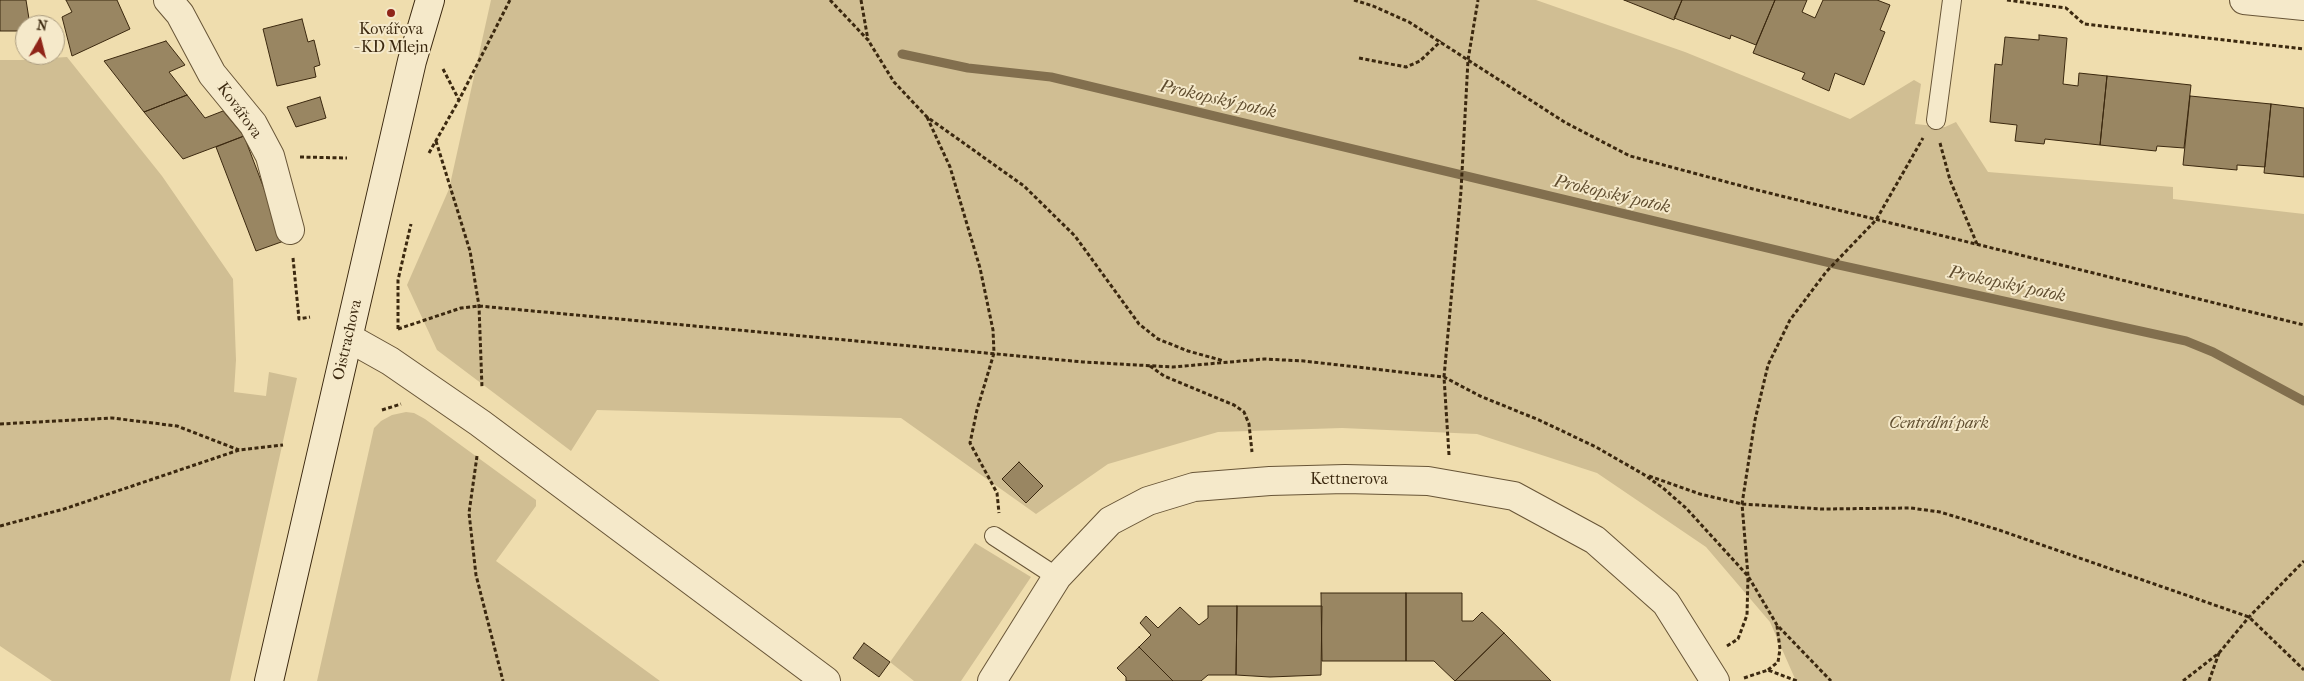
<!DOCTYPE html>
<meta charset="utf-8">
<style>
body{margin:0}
#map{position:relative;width:2304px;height:681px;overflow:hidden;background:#efddae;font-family:"IM FELL French Canon",serif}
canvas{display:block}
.north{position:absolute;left:15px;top:15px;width:50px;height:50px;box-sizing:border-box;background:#f5e9ca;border:1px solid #ab9c7f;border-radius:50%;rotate:8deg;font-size:14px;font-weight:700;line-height:20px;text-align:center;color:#3b280f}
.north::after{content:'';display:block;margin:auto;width:18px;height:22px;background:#8f2418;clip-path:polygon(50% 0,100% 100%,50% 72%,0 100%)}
</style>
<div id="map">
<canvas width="2304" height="681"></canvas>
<div class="north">N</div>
</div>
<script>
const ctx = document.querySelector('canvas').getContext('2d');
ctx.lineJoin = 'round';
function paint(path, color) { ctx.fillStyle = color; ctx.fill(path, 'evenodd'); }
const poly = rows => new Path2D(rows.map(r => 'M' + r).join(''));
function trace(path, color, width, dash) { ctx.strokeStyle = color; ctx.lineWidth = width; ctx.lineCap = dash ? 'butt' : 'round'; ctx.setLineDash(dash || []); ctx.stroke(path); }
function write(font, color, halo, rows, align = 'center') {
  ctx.font = font + ' "IM FELL French Canon",serif'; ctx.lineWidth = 4; ctx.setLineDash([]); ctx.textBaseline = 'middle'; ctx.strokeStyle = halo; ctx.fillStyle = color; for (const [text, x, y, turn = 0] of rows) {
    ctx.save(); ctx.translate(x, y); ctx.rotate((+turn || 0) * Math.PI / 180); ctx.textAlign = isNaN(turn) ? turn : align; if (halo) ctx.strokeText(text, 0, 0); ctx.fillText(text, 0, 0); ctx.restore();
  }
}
const green = poly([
 [491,0,1536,0,1685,52,1850,119,1914,80,1921,84,1915,124,1945,127,1956,122,1988,172,2173,187,2173,199,2304,214,2304,681,1796,681,1770,622,1706,547,1597,473,1477,434,1342,428,1218,432,1108,464,1036,514,901,418,597,410,571,451,437,350,407,285,449,189],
 [1019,462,1025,502,1002,479],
 [67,57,162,176,233,279,236,360,234,392,266,396,269,372,297,378,230,681,52,681,0,646,0,60,21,60],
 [406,412,414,413,425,419,536,500,536,506,496,561,660,681,317,681,374,428,381,421,392,415],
 [975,543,1031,577,961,681,914,681,890,662]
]);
const stream = poly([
 [902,54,968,68,1051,77,1839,265,2186,341,2213,352,2304,401]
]);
const building = poly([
 [0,0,26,0,29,19,26,20,28,25,25,25,25,31,0,31,0,0],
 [66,0,117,0,130,29,72,56,62,17,72,12,66,0],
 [1624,0,1682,0,1674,20,1624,0],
 [1682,0,1775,0,1756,45,1731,35,1730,39,1674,18,1682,0],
 [1775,0,1807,0,1802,12,1815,18,1823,0,1877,0,1890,5,1880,30,1885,32,1864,85,1835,73,1829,91,1802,79,1805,73,1753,53,1775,0],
 [302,19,308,42,314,40,320,65,314,67,316,77,277,86,263,29,302,19],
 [2039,35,2067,38,2063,84,2078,86,2079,73,2107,76,2100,145,2045,139,2044,144,2015,141,2017,125,1990,122,1995,64,2002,65,2005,37,2039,40,2039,35],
 [166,41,185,65,169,72,187,95,144,112,104,61,166,41],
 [2107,76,2191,85,2184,148,2157,146,2156,151,2100,145,2107,76],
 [187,95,205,118,223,111,244,136,183,159,144,112,187,95],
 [2190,96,2271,104,2265,167,2237,165,2237,170,2183,165,2190,96],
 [320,97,326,118,296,127,287,107,320,97],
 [2271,104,2304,108,2304,177,2264,173,2271,104],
 [244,136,284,241,256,251,216,147,244,136],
 [1019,462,1043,486,1026,503,1002,479,1019,462],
 [1321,593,1406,593,1406,661,1322,661,1321,593],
 [1406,593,1462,593,1462,621,1473,621,1482,612,1504,633,1455,681,1434,661,1406,661,1406,593],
 [1208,606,1237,606,1236,675,1208,675,1201,681,1173,681,1139,647,1151,635,1140,623,1146,616,1158,628,1180,607,1199,625,1208,618,1208,606],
 [1237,606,1322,606,1321,675,1270,677,1236,675,1237,606],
 [1504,633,1551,681,1455,681,1504,633],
 [864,643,890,662,879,677,853,658,864,643],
 [1139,647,1173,681,1126,681,1126,677,1117,668,1139,647]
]);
const path = poly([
 [830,0,868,40,894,82,927,117,1024,186,1075,236,1139,324,1158,339,1188,351,1224,361],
 [861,0,868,40],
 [1354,0,1373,6,1409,22,1566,123,1630,156,1753,189,2304,325],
 [2007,0,2066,8,2084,24,2304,49],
 [1359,58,1406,67,1420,61,1441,41],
 [443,69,459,100,510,0],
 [927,117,950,167,980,268,993,330,994,353,977,410,970,443,997,493,999,513],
 [436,141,470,251,479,306,482,388],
 [1940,143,1950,180,1977,244],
 [429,153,459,100],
 [300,157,347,158],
 [293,258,299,319,310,317],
 [398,329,461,308,479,306,1083,362,1173,367,1264,359,1304,361,1444,377,1480,396,1539,420,1596,447,1643,474,1663,488,1686,508,1748,576,1777,625,1831,681],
 [398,329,398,280,411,224],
 [1150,366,1164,376,1234,405,1244,412,1249,424,1252,452],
 [382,410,401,404],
 [0,424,112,418,177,426,239,450],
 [1449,455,1444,377,1461,191,1468,60,1478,0],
 [477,456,469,513,476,575,503,681],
 [1649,476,1700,494,1742,504,1822,509,1911,508,1940,512,1999,530,2249,617,2304,670],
 [0,526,64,509,239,450,283,445],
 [1727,646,1738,639,1747,615,1748,576,1742,504,1755,420,1768,365,1790,320,1826,272,1876,220,1923,138],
 [1768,670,1778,662,1780,649,1777,626],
 [1744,678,1768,670,1797,681],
 [2183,681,2219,653,2249,617,2304,561],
 [2209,681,2219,653]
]);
const lane = poly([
 [1936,120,1952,0],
 [994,536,1057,577]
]);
const street = poly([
 [168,0,180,14,212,74,253,124,270,156,290,230],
 [2244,0,2304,6],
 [349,338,390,361,480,423,826,681],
 [992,681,1057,577,1110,521,1148,501,1194,487,1270,481,1345,479,1428,481,1514,496,1595,540,1666,603,1715,681]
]);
const secondary = poly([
 [269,681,412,61,430,0]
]);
const markers = [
 [391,13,5,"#8f2418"]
];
const poiNames = [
 ["Kovářova",391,30],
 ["- KD Mlejn",391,48]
];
const streetNames = [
 ["Kovářova",239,111,54],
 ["Oistrachova",348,340,-77],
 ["Kettnerova",1349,480]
];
const parkNames = [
 ["Centrální park",1939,424]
];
const waterNames = [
 ["Prokopský potok",1218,100,13],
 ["Prokopský potok",1612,195,13],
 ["Prokopský potok",2007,285,12]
];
paint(green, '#d0be93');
trace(stream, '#826f4e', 9);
paint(building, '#998662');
trace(building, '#3b280f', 1);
trace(lane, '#685537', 20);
trace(street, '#685537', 30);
trace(secondary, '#3b280f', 30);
trace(path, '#3b280f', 3, [4, 2.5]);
trace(lane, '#f5e9ca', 18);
trace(street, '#f5e9ca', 28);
trace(secondary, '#f5e9ca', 28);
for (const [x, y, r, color] of markers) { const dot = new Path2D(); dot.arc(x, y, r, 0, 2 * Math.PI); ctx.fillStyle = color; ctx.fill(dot); trace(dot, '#f5e9ca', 2); }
write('16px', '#3b280f', '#f5e9ca', poiNames);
write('16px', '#3b280f', '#f5e9ca', streetNames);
write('italic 16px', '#604e30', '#f5e9ca', parkNames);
write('italic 18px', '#5f4c2e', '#f5e9ca', waterNames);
</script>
